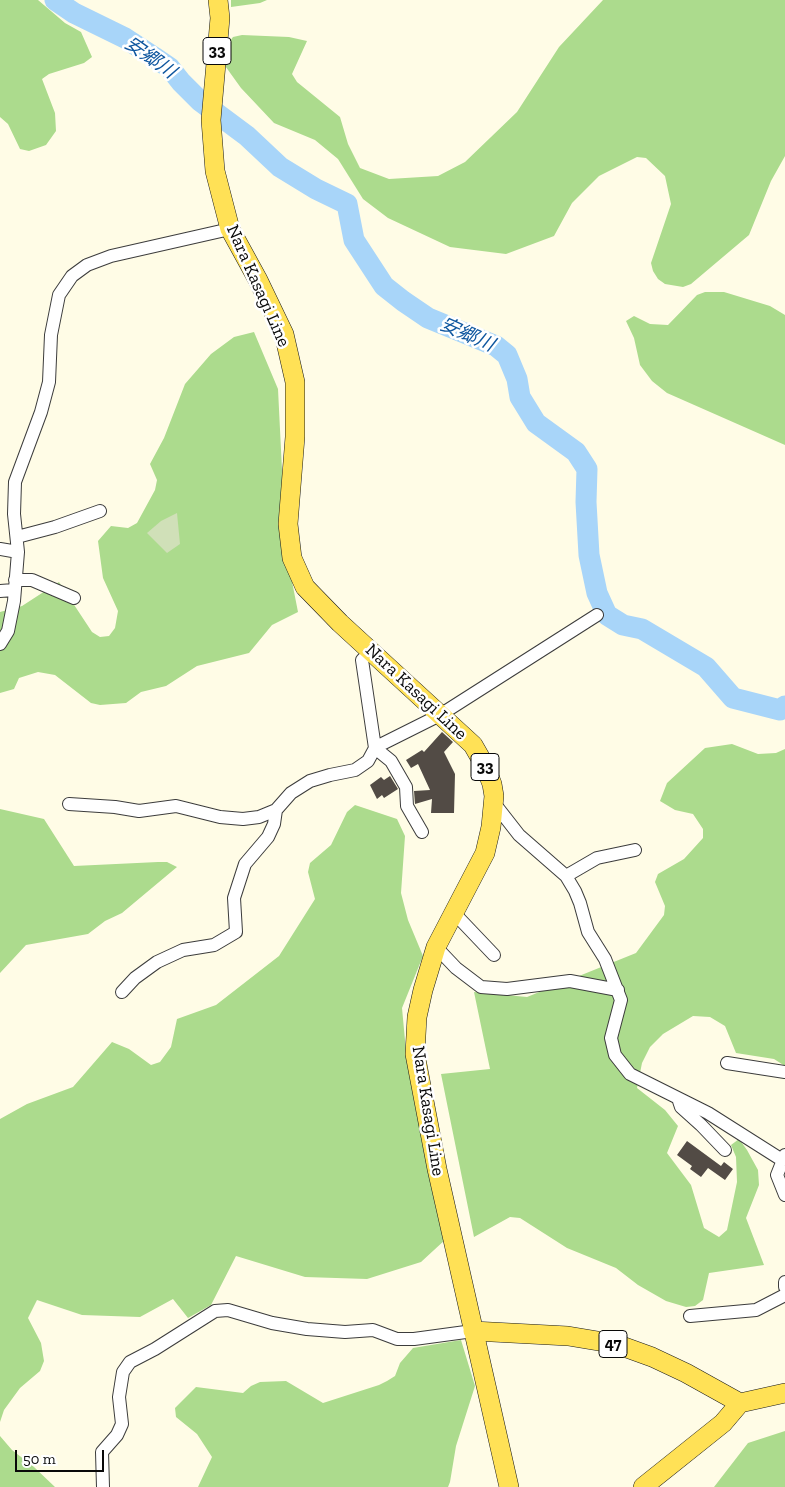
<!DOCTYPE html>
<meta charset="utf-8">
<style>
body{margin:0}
#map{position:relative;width:785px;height:1487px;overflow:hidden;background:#fffce6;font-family:"Zilla Slab",serif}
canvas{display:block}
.scale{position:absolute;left:15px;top:1450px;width:89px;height:22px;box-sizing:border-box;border:2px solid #090909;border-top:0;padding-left:6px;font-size:15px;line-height:18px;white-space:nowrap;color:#090909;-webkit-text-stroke:4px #fff;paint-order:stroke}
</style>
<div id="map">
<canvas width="785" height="1487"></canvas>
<div class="scale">50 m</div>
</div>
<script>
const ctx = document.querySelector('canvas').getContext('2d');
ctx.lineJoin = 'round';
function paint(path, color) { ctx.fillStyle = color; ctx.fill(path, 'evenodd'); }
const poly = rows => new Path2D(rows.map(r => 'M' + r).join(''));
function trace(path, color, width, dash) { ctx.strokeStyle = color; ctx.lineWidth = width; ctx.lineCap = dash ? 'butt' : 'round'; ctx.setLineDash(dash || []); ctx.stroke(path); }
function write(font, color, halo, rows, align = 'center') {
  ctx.font = font + ' "Zilla Slab","Noto Sans JP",serif'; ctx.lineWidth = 5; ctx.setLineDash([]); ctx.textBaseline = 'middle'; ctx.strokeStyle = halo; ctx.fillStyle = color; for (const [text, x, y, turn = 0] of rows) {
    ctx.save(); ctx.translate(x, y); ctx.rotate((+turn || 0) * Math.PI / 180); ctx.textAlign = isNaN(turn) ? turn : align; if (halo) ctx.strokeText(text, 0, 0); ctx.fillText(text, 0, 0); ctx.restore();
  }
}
const forest = poly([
 [0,0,38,0,65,23,81,32,92,57,84,63,49,74,42,79,55,113,56,131,46,145,29,151,20,149,8,124,0,117],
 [231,0,267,0,260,3,231,7],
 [603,0,785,0,785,156,771,181,749,235,691,284,683,287,665,284,658,279,653,271,651,263,671,204,665,176,646,158,637,157,599,176,572,203,554,236,506,254,450,247,388,218,363,199,338,159,315,140,274,123,241,88,223,63,227,45,233,37,242,35,289,37,307,41,292,74,297,82,340,117,348,144,360,168,389,179,438,176,465,162,517,112,559,47],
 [705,292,724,292,770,306,785,315,785,445,667,393,652,381,640,365,634,338,626,321,634,316,650,324,668,325,697,295],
 [254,332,278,389,286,551,298,612,272,625,249,653,197,666,166,686,141,692,126,703,100,705,91,703,55,675,38,672,19,678,14,689,0,693,0,612,22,606,59,582,92,632,100,637,109,636,115,628,118,611,103,578,98,541,111,526,128,528,137,523,155,490,157,480,150,464,164,438,185,384,211,354,234,337],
 [732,744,758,754,776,753,785,749,785,1066,774,1059,736,1053,725,1026,710,1017,693,1016,663,1034,650,1047,642,1063,637,1088,665,1110,678,1126,667,1153,691,1185,704,1228,719,1237,727,1230,737,1182,736,1157,731,1145,739,1139,747,1150,758,1170,759,1185,746,1218,764,1265,709,1273,703,1300,695,1306,686,1307,666,1301,638,1285,616,1268,567,1248,520,1218,510,1217,474,1237,441,1074,490,1069,474,992,527,997,636,953,664,915,665,906,655,882,658,874,684,859,703,838,703,829,693,814,675,810,660,801,667,783,705,748],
 [355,805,397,819,405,836,401,893,408,920,423,956,402,1008,406,1051,446,1239,421,1262,367,1279,305,1277,236,1256,211,1305,188,1318,173,1299,140,1317,82,1315,37,1300,28,1318,41,1343,44,1361,40,1371,20,1388,4,1410,0,1422,0,1119,27,1104,73,1087,112,1042,129,1049,151,1065,160,1062,171,1047,177,1019,216,1005,279,956,315,899,308,872,310,863,331,845,347,812],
 [0,809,44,819,74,866,158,862,167,862,177,867,122,913,105,921,88,934,26,945,0,973],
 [461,1340,475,1386,456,1446,450,1482,448,1487,198,1487,212,1457,197,1434,176,1417,175,1408,196,1387,243,1393,251,1386,260,1382,286,1381,323,1403,379,1385,387,1381,395,1376,400,1363,413,1348],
 [785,1431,785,1487,714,1487,748,1443],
 [0,1436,12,1450,34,1467,55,1487,0,1487]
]);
const cemetery = poly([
 [177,513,180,544,167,553,147,533,161,521]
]);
const river = poly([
 [55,0,74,13,125,38,154,57,170,68,181,82,200,101,247,136,280,167,316,189,347,204,354,240,384,286,403,301,428,318,496,346,507,355,517,379,520,397,536,423,576,452,587,469,586,502,589,555,597,593,607,615,623,625,642,629,706,667,733,698,780,710,785,706]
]);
const building = poly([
 [442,732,453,742,444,752,455,774,454,813,431,813,432,799,415,804,414,791,430,790,418,764,411,768,406,760,422,750,424,752],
 [390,776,398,789,384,798,382,795,377,799,370,785,381,777,384,780],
 [687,1141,721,1166,724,1162,733,1169,725,1180,708,1168,701,1177,690,1169,692,1166,677,1155]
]);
const street = poly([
 [17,537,55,527,100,511],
 [0,549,18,552],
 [15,580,32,580,74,598],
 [0,591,14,590],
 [0,644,8,631,14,601,18,552,14,514,15,482,41,412,49,382,51,335,59,295,72,276,87,265,111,256,230,229],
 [371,651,362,660,375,748,391,761,406,787,407,806,422,832],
 [494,803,519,835,566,876,575,891,580,903,588,932,605,959,621,1000,611,1038,615,1055,630,1074,708,1113,782,1160],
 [69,804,115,807,139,811,176,806,220,817,243,819,259,817,276,810,291,793,310,781,330,775,355,770,368,761,375,748,382,744,440,715,597,615],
 [566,876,597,858,635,850],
 [454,913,494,955],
 [436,947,456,968,481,987,507,989,570,981,618,990],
 [122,992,135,978,157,962,183,950,214,945,236,932,234,898,245,864,268,837,274,824,276,810],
 [727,1063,785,1072],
 [679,1101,681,1107,701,1125,725,1150],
 [785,1155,777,1175,785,1195],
 [785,1282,785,1287],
 [690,1316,756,1310,785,1295],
 [103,1487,102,1452,117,1435,122,1424,119,1397,123,1372,130,1362,155,1349,215,1311,228,1310,272,1323,307,1329,345,1332,373,1330,397,1339,414,1339,473,1331]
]);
const primary = poly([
 [218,0,220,18,211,120,215,171,230,229,258,280,284,334,295,382,295,437,288,524,292,558,305,587,340,623,473,745,485,766,492,784,494,796,491,827,485,853,436,947,423,990,417,1017,415,1054,437,1169,509,1487],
 [473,1331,568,1336,616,1344,652,1357,686,1373,740,1403],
 [643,1487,723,1423,740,1403,785,1393]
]);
const shields = [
 [217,51,28],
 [485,767,28],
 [613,1344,28]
];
const shieldNames = [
 ["33",217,51],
 ["33",485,767],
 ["47",613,1344]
];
const streetNames = [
 ["Nara Kasagi Line",258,286,66],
 ["Nara Kasagi Line",416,692,43],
 ["Nara Kasagi Line",428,1111,81]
];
const waterNames = [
 ["安郷川",150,58,35],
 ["安郷川",467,335,24]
];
paint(forest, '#acdb8d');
paint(cemetery, '#d0e0b8');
trace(river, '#a8d5f9', 21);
paint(building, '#524b45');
trace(street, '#3c3c3c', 14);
trace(primary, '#1a1a1a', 20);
trace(street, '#fff', 12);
trace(primary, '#ffe156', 19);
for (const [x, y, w] of shields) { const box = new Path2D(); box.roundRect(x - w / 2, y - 13.5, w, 27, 4); ctx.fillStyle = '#fff'; ctx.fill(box); trace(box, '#090909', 1); }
write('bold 16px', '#090909', null, shieldNames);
write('18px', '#090909', '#fff', streetNames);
write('italic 19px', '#0f579f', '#fff', waterNames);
</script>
